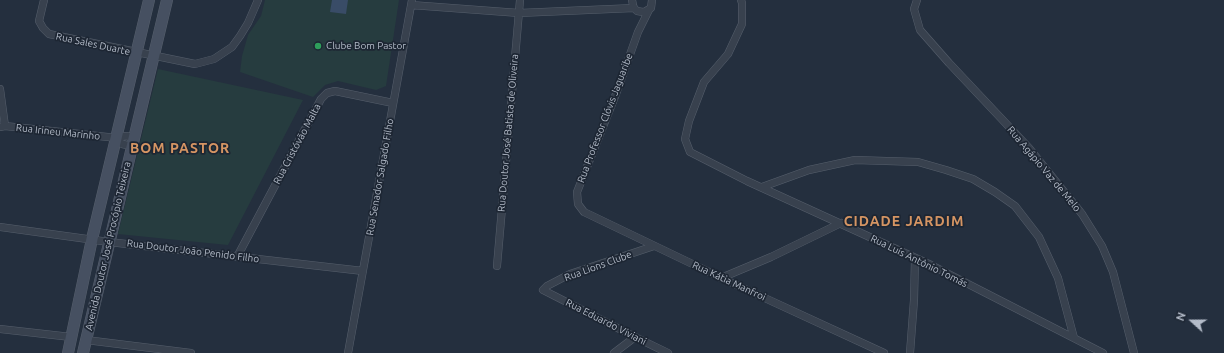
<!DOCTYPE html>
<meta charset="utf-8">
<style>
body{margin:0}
#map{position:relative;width:1224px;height:353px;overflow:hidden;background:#242f3e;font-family:Ubuntu,sans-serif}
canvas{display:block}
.north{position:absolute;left:1172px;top:301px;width:40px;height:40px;-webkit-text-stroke:3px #1d2633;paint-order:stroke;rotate:291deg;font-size:11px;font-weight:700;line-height:16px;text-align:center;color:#b4bcc9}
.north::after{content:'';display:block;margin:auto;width:14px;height:18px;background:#b4bcc9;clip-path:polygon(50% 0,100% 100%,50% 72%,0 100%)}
</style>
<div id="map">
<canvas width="1224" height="353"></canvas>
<div class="north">N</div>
</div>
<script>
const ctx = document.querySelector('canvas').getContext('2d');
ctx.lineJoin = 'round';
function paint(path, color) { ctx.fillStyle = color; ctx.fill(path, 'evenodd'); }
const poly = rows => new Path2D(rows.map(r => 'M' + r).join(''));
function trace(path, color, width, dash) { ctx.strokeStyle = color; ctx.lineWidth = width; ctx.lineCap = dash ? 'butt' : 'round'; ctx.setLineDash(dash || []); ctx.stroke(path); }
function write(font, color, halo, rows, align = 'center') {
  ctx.font = font + ' Ubuntu,sans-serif'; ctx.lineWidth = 3.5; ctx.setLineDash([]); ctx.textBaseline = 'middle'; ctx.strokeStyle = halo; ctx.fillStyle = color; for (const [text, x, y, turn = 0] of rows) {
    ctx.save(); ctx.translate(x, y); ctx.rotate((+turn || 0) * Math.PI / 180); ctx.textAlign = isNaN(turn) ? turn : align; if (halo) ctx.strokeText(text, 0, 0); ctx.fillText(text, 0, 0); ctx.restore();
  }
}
const green = poly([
 [265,0,399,0,386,86,376,90,338,81,325,85,313,97,240,72,242,56,248,35,261,16],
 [158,69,303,100,228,245,118,234]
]);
const water = poly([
 [332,0,348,0,346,14,330,12]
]);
const street = poly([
 [44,0,39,21,43,28,49,34,195,64,214,59,232,47,240,36,248,23,258,0],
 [632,0,633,5,634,8,637,11,643,12,646,11,651,8,652,0],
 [741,0,742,3,742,24,728,54,704,82,689,121,685,139,690,152,747,181,931,265,1103,353],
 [917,0,914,9,920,30,949,63,1029,148,1082,214,1102,246,1113,272,1134,353],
 [411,5,519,13,634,8],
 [649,10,638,32,616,94,577,192,578,204,584,212,730,282,884,353],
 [0,89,5,126],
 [0,127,5,126,117,138,125,136,134,137],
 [117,138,122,144,131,146],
 [762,187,809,170,855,160,918,162,946,170,973,179,995,192,1015,206,1039,237,1058,278,1074,338],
 [0,227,109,242,363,271],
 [654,246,570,274,547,286,543,290,635,337,668,353],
 [237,257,321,99,327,93,335,91,393,103],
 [497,266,520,0],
 [721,278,771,257,841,223],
 [0,329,71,337],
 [86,340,191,353],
 [348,353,412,0],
 [614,353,635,337],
 [910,353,914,300,915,258]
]);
const secondary = poly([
 [68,353,92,239,149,0],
 [83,353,167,0]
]);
const markers = [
 [318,46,4,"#2e9e5b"]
];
const streetNames = [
 ["Rua Sales Duarte",93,44,12],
 ["Rua Professor Clóvis Jaguaribe",605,118,-69],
 ["Rua Irineu Marinho",58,132,6],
 ["Rua Doutor José Batista de Oliveira",508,133,-85],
 ["Rua Cristóvão Malta",297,144,-62],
 ["Rua Agápio Vaz de Melo",1044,169,50],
 ["Rua Senador Salgado Filho",380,177,-80],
 ["Avenida Doutor José Procópio Teixeira",108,246,-77],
 ["Rua Doutor João Penido Filho",193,251,7],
 ["Rua Luís Antônio Tomás",919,261,26],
 ["Rua Lions Clube",598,266,-20],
 ["Rua Kátia Manfroi",729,281,25],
 ["Rua Eduardo Viviani",606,322,27]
];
const poiNames = [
 ["Clube Bom Pastor",326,46]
];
const districtNames = [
 ["BOM PASTOR",180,148],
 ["CIDADE JARDIM",904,221]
];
paint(green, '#263c3f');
paint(water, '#394c67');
trace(street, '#565f6c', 8);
trace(secondary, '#565f6c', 12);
trace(street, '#38414e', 7);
trace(secondary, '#465061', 11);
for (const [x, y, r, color] of markers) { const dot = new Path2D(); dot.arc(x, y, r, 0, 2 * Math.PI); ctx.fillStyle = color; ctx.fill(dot); trace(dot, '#1d2633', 1.5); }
write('10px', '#b4bcc9', '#1d2633', streetNames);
write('10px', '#b4bcc9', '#1d2633', poiNames, 'left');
ctx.letterSpacing = '1px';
write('bold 14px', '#d59563', '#1d2633', districtNames);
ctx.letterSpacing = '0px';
</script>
